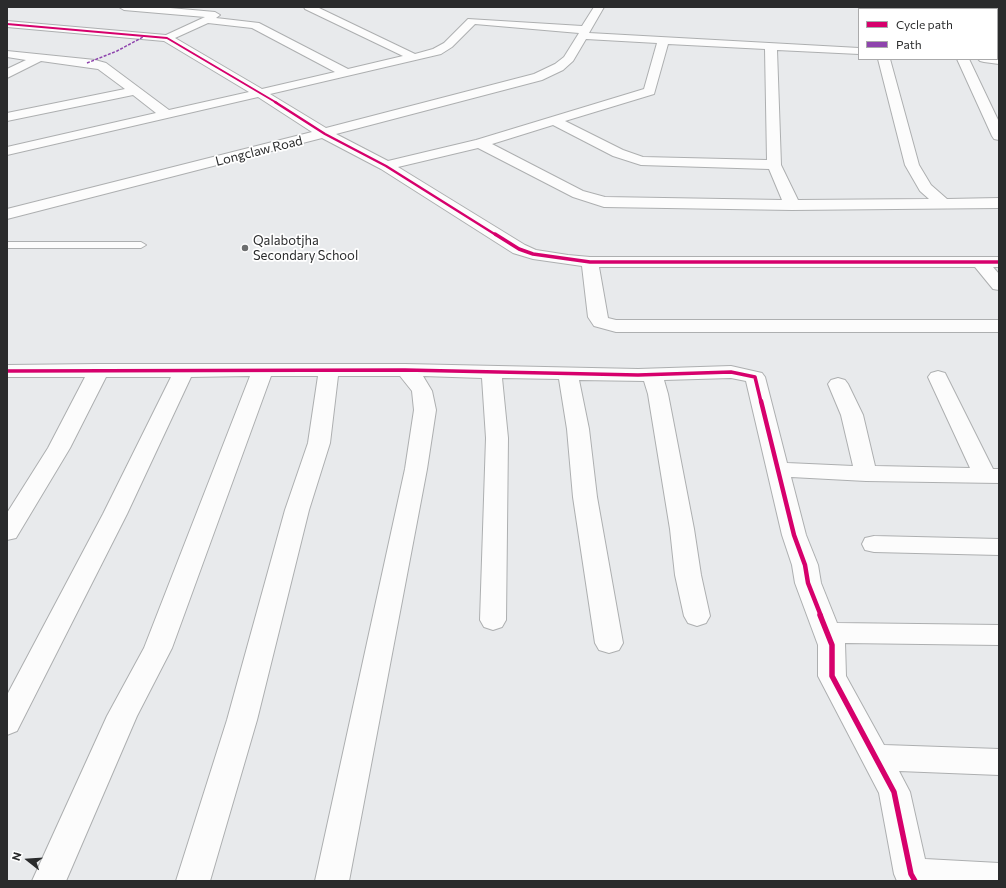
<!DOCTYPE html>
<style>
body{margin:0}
#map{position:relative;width:1006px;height:888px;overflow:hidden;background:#e8eaec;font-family:Commissioner,sans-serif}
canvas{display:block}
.frame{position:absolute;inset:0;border:8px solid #2a2b2c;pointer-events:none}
.legend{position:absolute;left:858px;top:8px;width:140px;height:52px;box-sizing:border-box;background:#fff;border:1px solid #aaaaab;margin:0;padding:5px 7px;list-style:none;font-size:12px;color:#2a2b2c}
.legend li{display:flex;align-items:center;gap:8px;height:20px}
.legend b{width:20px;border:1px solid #aaaaab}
.north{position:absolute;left:8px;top:840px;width:40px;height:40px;-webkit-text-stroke:3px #fff;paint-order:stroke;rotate:287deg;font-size:11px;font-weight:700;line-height:16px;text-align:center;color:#2a2b2c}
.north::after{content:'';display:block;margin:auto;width:14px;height:18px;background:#2a2b2c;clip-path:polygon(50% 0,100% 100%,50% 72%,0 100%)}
</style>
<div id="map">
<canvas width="1006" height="888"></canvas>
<div class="frame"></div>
<ul class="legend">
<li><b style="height:5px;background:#d6006c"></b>Cycle path</li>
<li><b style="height:5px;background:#8e44ad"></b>Path</li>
</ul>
<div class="north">N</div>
</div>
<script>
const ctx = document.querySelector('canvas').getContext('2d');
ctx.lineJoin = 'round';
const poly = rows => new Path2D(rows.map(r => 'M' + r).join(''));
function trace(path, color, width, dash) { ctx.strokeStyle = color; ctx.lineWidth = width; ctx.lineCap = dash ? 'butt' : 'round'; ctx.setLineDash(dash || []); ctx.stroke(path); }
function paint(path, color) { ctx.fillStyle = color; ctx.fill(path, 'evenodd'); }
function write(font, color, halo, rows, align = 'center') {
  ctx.font = font + ' Commissioner,sans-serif'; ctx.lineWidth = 3.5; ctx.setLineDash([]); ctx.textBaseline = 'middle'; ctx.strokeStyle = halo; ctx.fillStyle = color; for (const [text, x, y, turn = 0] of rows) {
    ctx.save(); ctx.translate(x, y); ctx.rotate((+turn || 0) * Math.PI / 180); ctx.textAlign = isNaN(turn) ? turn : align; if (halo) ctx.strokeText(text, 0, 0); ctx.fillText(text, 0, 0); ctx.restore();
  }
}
const service = poly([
 [7,242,141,242,146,245,141,248,7,248,7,242]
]);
const minor = poly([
 [119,7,159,7,215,12,220,15,216,18,259,23,348,69,403,56,305,9,304,7,317,7,415,54,433,49,444,43,468,19,582,26,594,7,604,7,589,33,859,48,859,54,777,50,781,165,798,200,929,199,920,191,905,165,878,59,890,59,919,165,931,185,947,199,999,198,999,208,792,210,604,207,573,197,478,148,398,167,525,245,536,250,568,255,590,257,999,257,999,267,993,267,999,274,999,290,993,289,975,267,599,267,608,318,616,320,999,320,999,332,616,332,594,326,588,317,582,266,533,259,513,253,381,169,322,138,7,219,7,209,312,132,258,97,7,155,7,147,156,113,133,95,7,121,7,113,125,89,98,69,41,61,7,78,7,69,26,60,7,57,7,51,95,60,106,63,169,110,249,92,164,41,7,27,7,21,166,35,205,17,124,10,119,7],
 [208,23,252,28,335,72,262,89,175,38,208,23],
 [475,24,579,33,564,57,555,64,534,74,326,128,270,94,441,54,452,47,475,24],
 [586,39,657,43,644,89,476,140,388,161,336,134,542,80,563,70,573,61,586,39],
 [668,44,765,49,767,160,643,157,623,150,565,121,654,94,668,44],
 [553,125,613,156,641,165,769,169,782,200,605,197,583,191,492,144,553,125],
 [997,56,999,56,999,64,984,62,980,61,978,59,997,59,997,56],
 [957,59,969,59,999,122,999,140,994,139,992,136,957,59],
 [99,364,405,364,638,369,731,366,762,373,765,377,787,463,853,466,841,415,828,384,831,380,838,378,845,380,848,384,863,415,875,466,970,468,928,377,931,373,938,371,945,373,993,469,999,469,999,483,866,481,791,477,806,535,818,565,821,583,837,623,999,625,999,645,845,643,846,676,884,745,999,749,999,775,899,771,910,792,925,859,999,863,999,881,897,881,894,874,879,793,818,676,818,645,795,583,792,565,782,535,746,381,731,378,664,380,668,394,694,529,701,575,710,616,706,623,697,626,688,623,684,616,675,575,670,529,648,394,644,381,579,380,589,429,597,497,623,643,619,650,609,653,599,650,595,643,573,497,567,429,559,379,502,378,508,438,506,620,502,627,493,630,484,627,480,620,486,438,482,378,423,376,432,391,436,410,427,469,349,881,315,881,405,469,414,410,412,391,400,376,338,376,330,443,309,510,257,720,210,881,176,881,227,720,285,510,308,443,318,376,271,376,172,648,137,716,66,881,32,881,107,716,144,648,250,376,191,377,127,514,17,731,7,735,7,695,103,514,171,377,106,377,70,448,16,538,7,540,7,513,48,448,85,377,7,377,7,365,99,364],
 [874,536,999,539,999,555,874,552,865,550,862,544,865,538,874,536]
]);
const quiet = poly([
 [87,63,117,51,143,37]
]);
const cyclewayFar4 = poly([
 [7,24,167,38,277,103]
]);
const cyclewayFar3 = poly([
 [275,102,325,134,386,166,496,235]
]);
const cyclewayFar2 = poly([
 [495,234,519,249,533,254,590,262,999,262],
 [7,371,405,370,638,375,731,372,755,377,761,402]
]);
const cyclewayFar1 = poly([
 [761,401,794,535,805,565,808,583,821,616]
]);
const cycleway = poly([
 [820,615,832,645,832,676,894,792,911,874,915,881]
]);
const markers = [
 [245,248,4,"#6c6e6f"]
];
const farStreetnames = [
 ["Longclaw Road",259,151,-14]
];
const farPoinames = [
 ["Qalabotjha",253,241],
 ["Secondary School",253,256]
];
trace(service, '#adafb0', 2);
trace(minor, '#adafb0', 2);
paint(service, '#fcfcfc');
paint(minor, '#fcfcfc');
trace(quiet, '#8e44ad', 1.5, [3, 1.5]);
trace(cyclewayFar4, '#d6006c', 2);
trace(cyclewayFar3, '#d6006c', 2.5);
trace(cyclewayFar2, '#d6006c', 3.5);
trace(cyclewayFar1, '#d6006c', 4.5);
trace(cycleway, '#d6006c', 5.5);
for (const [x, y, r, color] of markers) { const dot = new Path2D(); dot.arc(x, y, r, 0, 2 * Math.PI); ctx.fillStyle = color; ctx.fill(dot); trace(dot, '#fff', 1.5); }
write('13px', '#2a2b2c', '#fff', farStreetnames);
write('13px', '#2a2b2c', '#fff', farPoinames, 'left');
</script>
